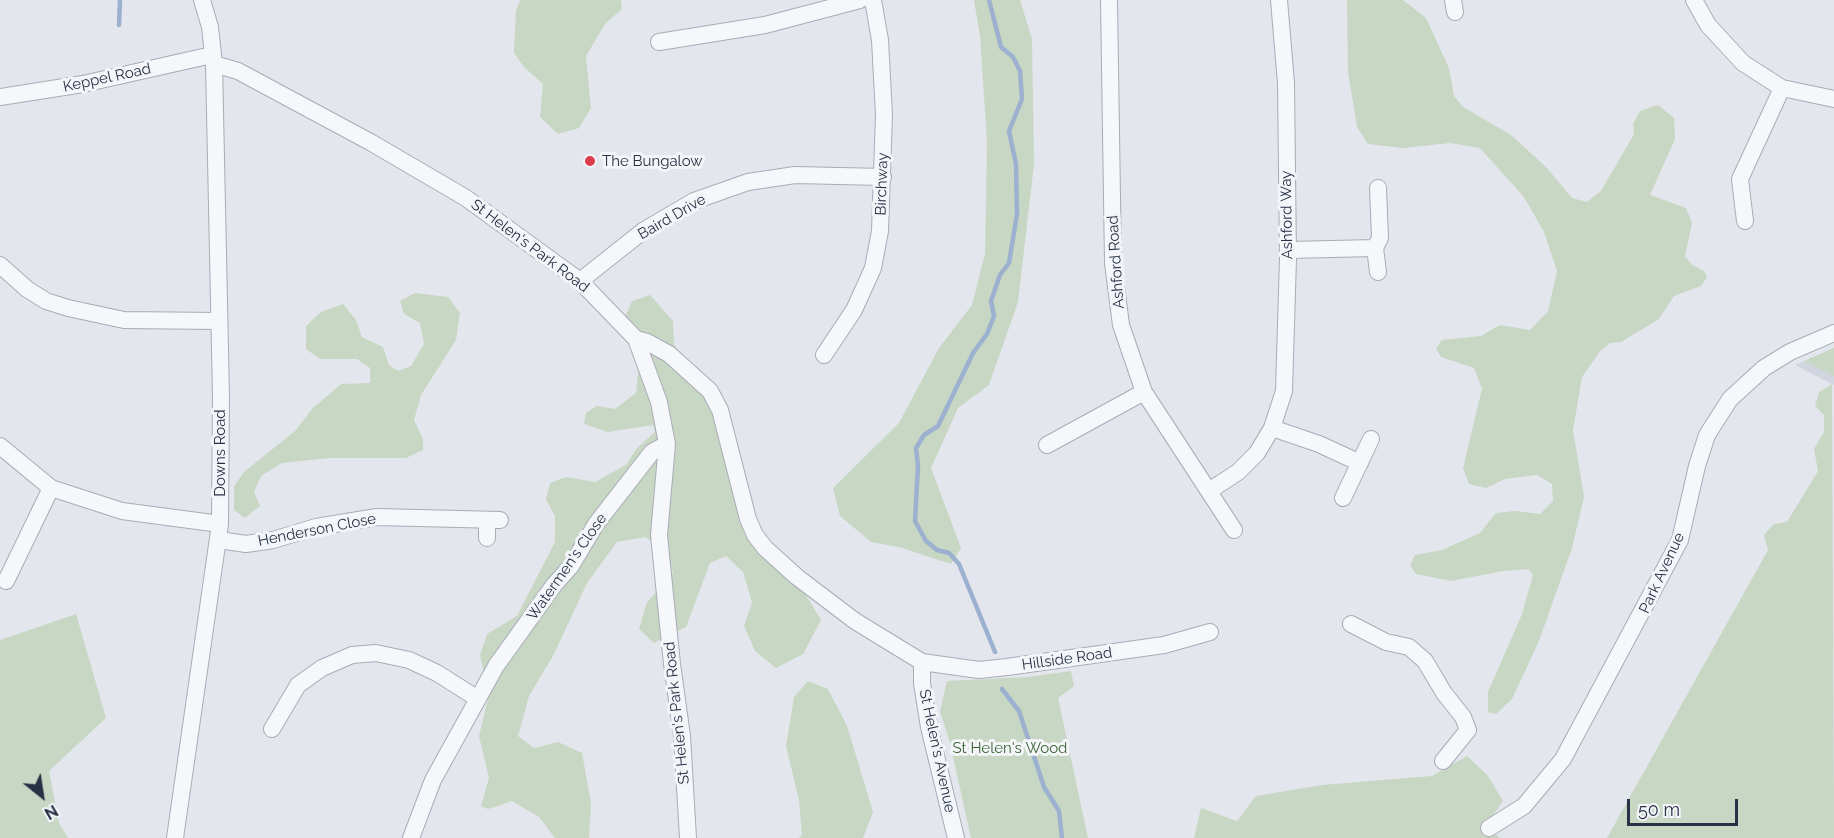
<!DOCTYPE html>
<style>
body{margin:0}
#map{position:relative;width:1834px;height:838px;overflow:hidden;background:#e3e6ec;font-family:Raleway,sans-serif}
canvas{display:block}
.north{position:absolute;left:12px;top:766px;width:60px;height:60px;-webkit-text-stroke:4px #f3f5f9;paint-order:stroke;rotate:150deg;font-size:16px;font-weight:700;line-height:24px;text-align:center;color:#283246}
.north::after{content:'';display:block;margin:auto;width:21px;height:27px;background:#283246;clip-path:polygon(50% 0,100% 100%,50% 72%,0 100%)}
.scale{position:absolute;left:1627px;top:799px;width:111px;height:27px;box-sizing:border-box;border:3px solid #283246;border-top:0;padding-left:8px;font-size:18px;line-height:21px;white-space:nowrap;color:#283246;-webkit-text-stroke:4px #f3f5f9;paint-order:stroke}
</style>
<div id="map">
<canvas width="1834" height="838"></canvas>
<div class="north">N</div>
<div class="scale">50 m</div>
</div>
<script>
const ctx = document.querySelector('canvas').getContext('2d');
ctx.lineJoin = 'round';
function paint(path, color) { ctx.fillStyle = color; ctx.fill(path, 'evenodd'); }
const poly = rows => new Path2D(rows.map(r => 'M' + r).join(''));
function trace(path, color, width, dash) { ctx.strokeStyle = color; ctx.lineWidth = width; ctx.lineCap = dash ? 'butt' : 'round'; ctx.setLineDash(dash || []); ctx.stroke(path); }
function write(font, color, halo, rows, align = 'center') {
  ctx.font = font + ' Raleway,sans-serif'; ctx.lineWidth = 6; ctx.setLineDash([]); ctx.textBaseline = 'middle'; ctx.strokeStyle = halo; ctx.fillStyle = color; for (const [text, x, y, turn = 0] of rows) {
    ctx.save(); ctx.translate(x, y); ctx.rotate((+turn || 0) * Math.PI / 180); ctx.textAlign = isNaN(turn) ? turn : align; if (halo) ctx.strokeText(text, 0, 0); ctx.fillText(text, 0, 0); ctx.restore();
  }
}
const built = poly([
 [1834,348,1834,385,1795,365]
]);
const green = poly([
 [520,0,621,0,622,9,605,24,586,56,591,108,579,128,558,134,540,117,543,84,524,67,514,53,516,11],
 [974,0,1020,0,1032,39,1034,164,1018,302,989,385,958,408,931,468,961,548,951,564,899,547,871,542,840,516,833,488,899,423,939,348,972,305,985,254,987,141,980,36],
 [1347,0,1403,0,1426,18,1449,68,1454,96,1463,107,1511,135,1546,167,1572,198,1587,202,1601,191,1634,134,1633,124,1640,111,1658,105,1674,118,1675,139,1650,195,1686,208,1692,223,1685,256,1692,265,1704,271,1707,277,1701,286,1674,296,1659,319,1621,342,1610,343,1601,350,1582,377,1573,430,1584,497,1572,548,1539,641,1512,699,1496,714,1488,712,1488,692,1522,614,1533,575,1528,569,1503,571,1451,581,1416,574,1410,565,1415,555,1442,550,1480,533,1496,513,1515,511,1540,514,1553,501,1552,484,1537,475,1505,479,1486,488,1469,484,1463,468,1482,389,1474,368,1441,357,1436,349,1442,340,1481,336,1500,325,1530,330,1548,311,1557,271,1544,232,1524,197,1480,148,1450,143,1403,148,1368,144,1357,127,1348,72],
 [415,293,448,297,460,313,456,340,421,395,414,420,423,439,423,450,406,458,329,458,282,463,261,476,254,492,260,506,245,518,234,510,234,486,244,472,295,431,313,408,341,384,370,383,370,368,357,359,320,359,306,349,306,326,321,312,343,304,356,320,362,337,383,347,389,365,398,371,411,366,424,344,420,323,404,314,400,301],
 [650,295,673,321,674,344,690,368,722,432,740,521,804,592,821,620,803,654,776,668,755,651,744,626,752,602,743,572,726,556,710,563,686,627,654,643,639,629,647,602,673,574,668,553,645,537,617,542,587,583,554,654,529,696,518,736,534,748,558,742,582,753,591,803,589,838,555,838,539,817,512,801,488,809,481,806,489,778,479,736,489,695,480,655,487,634,517,616,555,542,555,516,546,499,550,483,566,477,595,482,626,465,637,448,655,432,653,425,608,432,584,424,586,413,597,406,615,409,636,393,638,373,645,348,625,317,632,301],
 [1834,348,1834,376,1804,361],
 [1832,384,1834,838,1607,838,1768,550,1764,535,1774,524,1787,522,1818,471,1814,449,1824,432,1824,415,1815,406,1819,392],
 [76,614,106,718,49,771,59,823,68,838,0,838,0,640],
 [1071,671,1074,686,1058,698,1088,838,971,838,950,743,940,711,947,681,1029,677],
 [808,681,828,689,847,726,873,812,863,838,799,838,802,835,799,800,786,746,794,697],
 [1467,756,1488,776,1503,801,1486,826,1500,838,1194,838,1201,808,1237,821,1256,796,1322,785,1432,776]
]);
const stream = poly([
 [989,0,1001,47,1013,57,1020,71,1022,99,1009,131,1016,164,1017,214,1009,263,1000,275,991,301,994,316,987,334,973,353,938,426,924,435,916,448,918,466,915,521,926,541,937,550,949,553,959,564,995,652],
 [119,25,120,0],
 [1002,689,1019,711,1044,787,1059,811,1062,838]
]);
const street = poly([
 [1109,0,1113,263,1121,325,1144,392,1234,530],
 [1453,0,1455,12],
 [1694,0,1708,25,1743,63,1782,88,1834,99],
 [659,42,765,25,860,0],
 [214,64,238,71,372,143,466,198,580,281,636,339,659,402,667,444,659,535,672,664,682,736,688,838],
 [0,97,83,84,212,55],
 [1745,221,1740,179,1782,88],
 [1375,248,1378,272],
 [1288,250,1375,248,1380,238,1378,188],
 [0,265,27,289,46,301,68,308,124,320,219,321],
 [580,281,643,231,694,201,748,182,795,175,883,177],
 [636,339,647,342,669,354,710,391,720,410,748,519,755,535,765,548,797,577,855,621,922,662,979,670,1007,667,1164,645,1210,632],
 [824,355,854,310,873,268,880,231,884,115,880,40,873,0],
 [1272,428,1319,444,1360,463],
 [1047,445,1144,392],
 [0,446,51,488,122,511,220,524],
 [1209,491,1238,472,1257,453,1272,428,1284,391,1288,258,1286,83,1279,0],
 [1343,498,1371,439],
 [487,520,487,538],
 [219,540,246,544,273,540,316,527,377,517,500,520],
 [6,581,51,488],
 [1351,624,1386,642,1409,647,1425,661,1444,693,1463,717,1468,730,1443,761],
 [922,662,922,683,929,727,956,838],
 [272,729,298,685,322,668,352,655,376,653,409,660,437,673,478,699],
 [1489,828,1524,806,1563,759,1680,540,1697,466,1707,435,1730,399,1764,368,1790,352,1834,333],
 [175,838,220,524,221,396,214,64,210,27,202,0],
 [411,838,433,780,496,666,554,585,571,566,596,524,652,452,667,444]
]);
const markers = [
 [590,161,6,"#dc3d4c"]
];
const streetNames = [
 ["Keppel Road",107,78,-12],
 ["Birchway",882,184,-88],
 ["Ashford Way",1287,215,-91],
 ["Baird Drive",672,217,-30],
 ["St Helen's Park Road",530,246,37],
 ["Ashford Road",1116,262,-94],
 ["Downs Road",220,453,-90],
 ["Henderson Close",317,530,-11],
 ["Watermen's Close",567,567,-55],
 ["Park Avenue",1662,573,-65],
 ["Hillside Road",1067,659,-8],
 ["St Helen's Park Road",677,713,-96],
 ["St Helen's Avenue",937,751,78]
];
const poiNames = [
 ["The Bungalow",602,161]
];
const parkNames = [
 ["St Helen's Wood",1010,748]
];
paint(built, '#d0d5de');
paint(green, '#c7d7c3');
trace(stream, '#9bb1cf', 4.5);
trace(street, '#a7acb7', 18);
trace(street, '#f6f7fa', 16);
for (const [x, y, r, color] of markers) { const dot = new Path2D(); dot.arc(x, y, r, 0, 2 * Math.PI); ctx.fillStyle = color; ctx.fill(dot); trace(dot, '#f3f5f9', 2); }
write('15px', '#283246', '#f3f5f9', streetNames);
write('15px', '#283246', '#f3f5f9', poiNames, 'left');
write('15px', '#3b6434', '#f3f5f9', parkNames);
</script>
